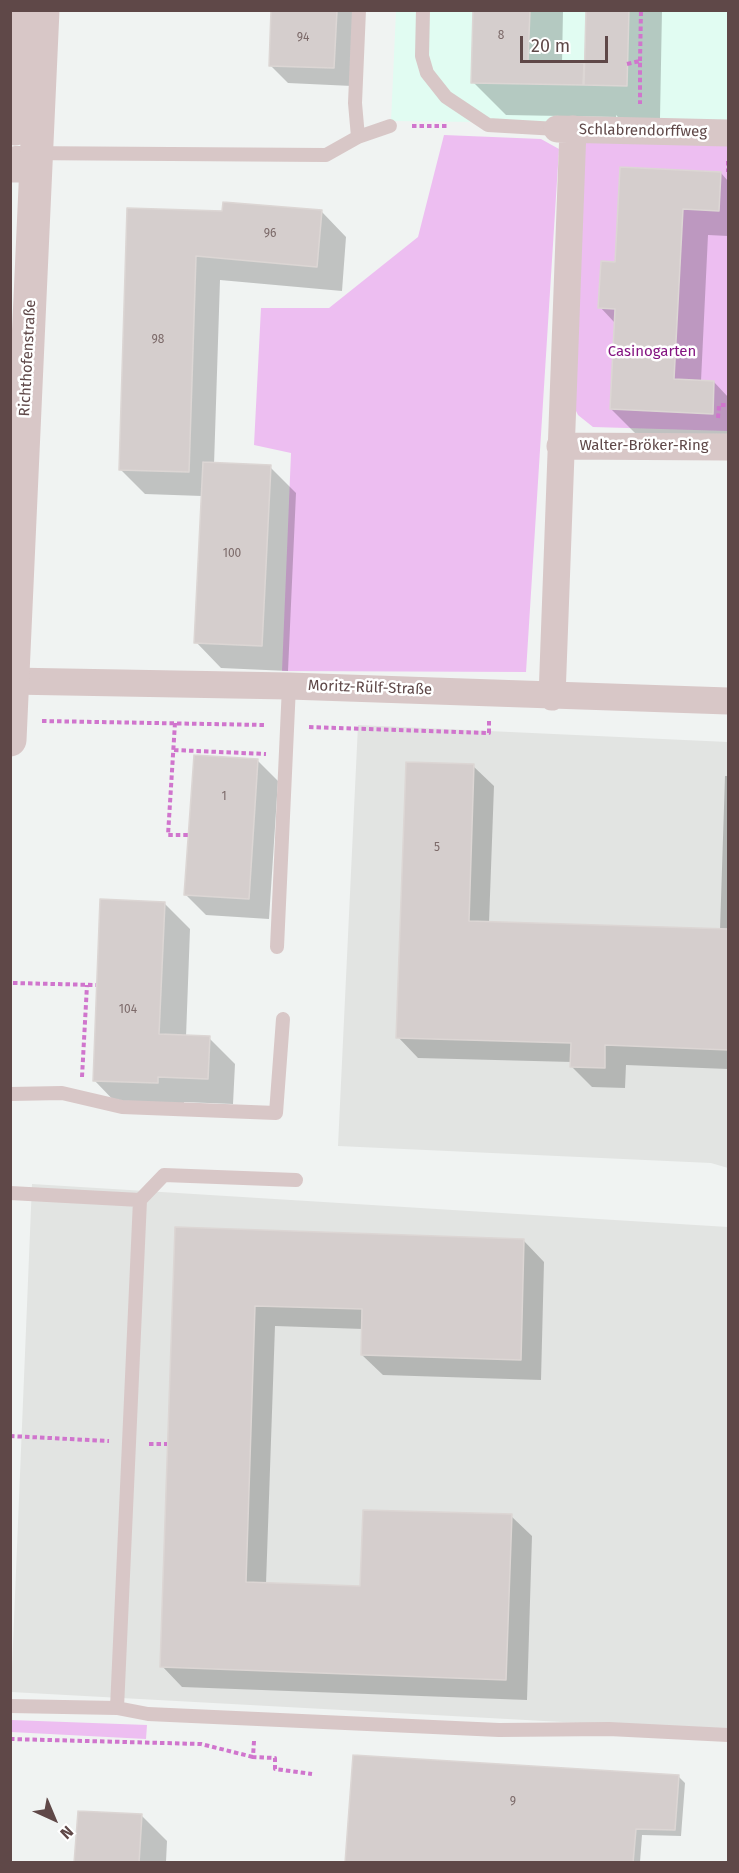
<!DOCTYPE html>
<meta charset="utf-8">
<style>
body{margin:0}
#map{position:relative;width:739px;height:1873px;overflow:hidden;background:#f0f3f2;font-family:"Fira Sans",sans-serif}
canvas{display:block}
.frame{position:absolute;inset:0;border:12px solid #5f4848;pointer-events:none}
.north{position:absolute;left:24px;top:1789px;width:60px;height:60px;-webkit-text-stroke:4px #fff;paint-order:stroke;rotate:136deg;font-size:16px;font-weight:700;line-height:24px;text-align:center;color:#5f4848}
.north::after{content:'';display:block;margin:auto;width:21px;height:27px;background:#5f4848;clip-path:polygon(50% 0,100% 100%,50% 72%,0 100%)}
.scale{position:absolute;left:520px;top:36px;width:88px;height:27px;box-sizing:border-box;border:3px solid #5f4848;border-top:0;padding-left:8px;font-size:18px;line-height:21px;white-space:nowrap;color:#5f4848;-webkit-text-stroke:4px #fff;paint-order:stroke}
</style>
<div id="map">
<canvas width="739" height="1873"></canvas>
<div class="frame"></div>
<div class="north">N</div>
<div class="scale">20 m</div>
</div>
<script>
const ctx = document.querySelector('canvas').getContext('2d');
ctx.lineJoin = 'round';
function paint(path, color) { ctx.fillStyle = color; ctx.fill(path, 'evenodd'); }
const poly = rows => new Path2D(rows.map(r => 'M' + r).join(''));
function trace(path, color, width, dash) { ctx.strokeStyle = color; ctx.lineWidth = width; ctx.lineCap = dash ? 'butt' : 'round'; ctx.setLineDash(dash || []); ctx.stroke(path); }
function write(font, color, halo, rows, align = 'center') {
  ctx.font = font + ' "Fira Sans",sans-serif'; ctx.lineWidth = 5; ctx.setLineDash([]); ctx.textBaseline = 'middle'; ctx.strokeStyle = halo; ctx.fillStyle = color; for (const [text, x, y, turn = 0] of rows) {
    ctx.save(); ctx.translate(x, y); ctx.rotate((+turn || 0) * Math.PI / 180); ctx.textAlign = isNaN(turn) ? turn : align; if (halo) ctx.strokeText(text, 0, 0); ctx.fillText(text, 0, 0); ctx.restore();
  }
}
const education = poly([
 [358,725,728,742,728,1168,711,1163,338,1146],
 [32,1184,728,1227,728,1731,11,1692]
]);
const medical = poly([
 [396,11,728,11,728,125,391,121]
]);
const green = poly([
 [444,135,541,139,559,149,526,672,282,671,291,453,254,445,261,308,329,308,418,237],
 [581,137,728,143,728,431,593,427,578,415,574,407],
 [11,1720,147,1725,146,1739,11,1732]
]);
const shadow = poly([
 [273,10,355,10,352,86,288,83,270,65],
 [475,10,563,10,562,64,583,65,586,68,588,10,662,10,660,118,619,118,616,115,616,117,506,115,473,82],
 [721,173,728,181,728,236,708,235,701,381,714,382,728,397,728,439,637,435,611,409,615,323,600,307,616,263],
 [129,210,322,212,346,237,342,291,220,280,214,465,270,467,296,493,288,671,221,668,196,642,202,496,145,494,120,469],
 [258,761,278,781,269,919,206,915,186,895],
 [473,766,494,786,489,923,720,930,725,776,728,776,728,1069,626,1065,625,1088,592,1087,571,1066,572,1062,418,1058,398,1037],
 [164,903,190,929,186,1037,209,1038,235,1064,233,1104,184,1102,183,1109,120,1107,95,1081],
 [176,1228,524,1241,544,1262,541,1380,383,1375,362,1355,363,1329,275,1326,266,1584,361,1587,511,1516,532,1536,527,1700,182,1687,162,1666],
 [678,1776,685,1783,681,1836,642,1835,640,1862,347,1862],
 [141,1815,167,1841,166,1862,76,1862]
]);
const building = poly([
 [271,10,337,10,334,68,269,66,271,10],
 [473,10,530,10,528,62,584,63,583,85,471,83,473,10],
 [586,10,629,10,627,86,584,85,586,10],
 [620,167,721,172,719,211,683,209,674,379,714,381,713,414,610,409,615,309,598,308,601,261,615,262,620,167],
 [223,202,322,210,317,267,196,256,189,472,119,470,127,208,222,211,223,202],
 [203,462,271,465,262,646,194,643,203,462],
 [194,755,258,759,249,899,184,895,194,755],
 [406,762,474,764,469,921,729,929,729,1050,605,1045,605,1068,570,1067,571,1043,396,1038,406,762],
 [100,899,165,902,159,1034,210,1036,208,1079,158,1077,158,1083,93,1081,100,899],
 [175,1227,524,1239,521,1360,361,1355,362,1309,255,1306,246,1582,360,1586,363,1510,512,1514,506,1680,160,1667,175,1227],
 [353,1755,679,1775,675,1830,636,1829,633,1863,345,1863,353,1755],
 [78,1811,142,1814,139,1863,74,1863,78,1811]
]);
const path = poly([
 [640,61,641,10],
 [627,64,640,61,640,104],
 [412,126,449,126],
 [728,161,728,172],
 [718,418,719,405,728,405],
 [42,721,265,725],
 [175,723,168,835,189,835],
 [309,727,489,733,489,720],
 [174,750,266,754],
 [13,983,96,985],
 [82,1077,87,985],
 [10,1436,109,1441],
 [149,1444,167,1444],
 [10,1739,201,1744,253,1757],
 [254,1741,253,1757,275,1758,275,1769,312,1774]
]);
const service = poly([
 [423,10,422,56,427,73,446,97,488,125,557,129],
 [358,137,355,103,359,10],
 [15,153,326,155,358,137,390,126],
 [277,947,289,686],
 [10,1094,62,1093,122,1107,276,1113,283,1019],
 [10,1193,140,1200,117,1708],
 [140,1200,164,1175,296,1180],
 [10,1706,117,1708,148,1714,499,1730,609,1729,728,1735]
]);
const minor = poly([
 [557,129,728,133],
 [10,169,36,169],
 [560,446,728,447],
 [10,681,289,686,728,701],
 [552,697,573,129]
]);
const tertiary = poly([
 [15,129,19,10],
 [10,740,43,10]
]);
const numberNames = [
 ["8",501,36],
 ["94",303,38],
 ["96",270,234],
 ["98",158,340],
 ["100",232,554],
 ["1",224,797],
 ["5",437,848],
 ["104",128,1010],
 ["9",513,1802]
];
const streetNames = [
 ["Schlabrendorffweg",643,131,1],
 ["Richthofenstraße",28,358,-87],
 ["Walter-Bröker-Ring",644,446],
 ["Moritz-Rülf-Straße",370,688,2]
];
const parkNames = [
 ["Casinogarten",652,352]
];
paint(education, '#e2e4e2');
paint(medical, '#e1fcf2');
paint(green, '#edbef1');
paint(shadow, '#0003');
paint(building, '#d5cecd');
trace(building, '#dcd6d4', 1.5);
trace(path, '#d075cd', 4, [4.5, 3]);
trace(service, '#d8c7c7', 14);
trace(minor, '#d8c7c7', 27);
trace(tertiary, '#d8c7c7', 33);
write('12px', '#7c6a69', null, numberNames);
write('15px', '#5f4848', '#fff', streetNames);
write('15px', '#841481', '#fff', parkNames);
</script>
